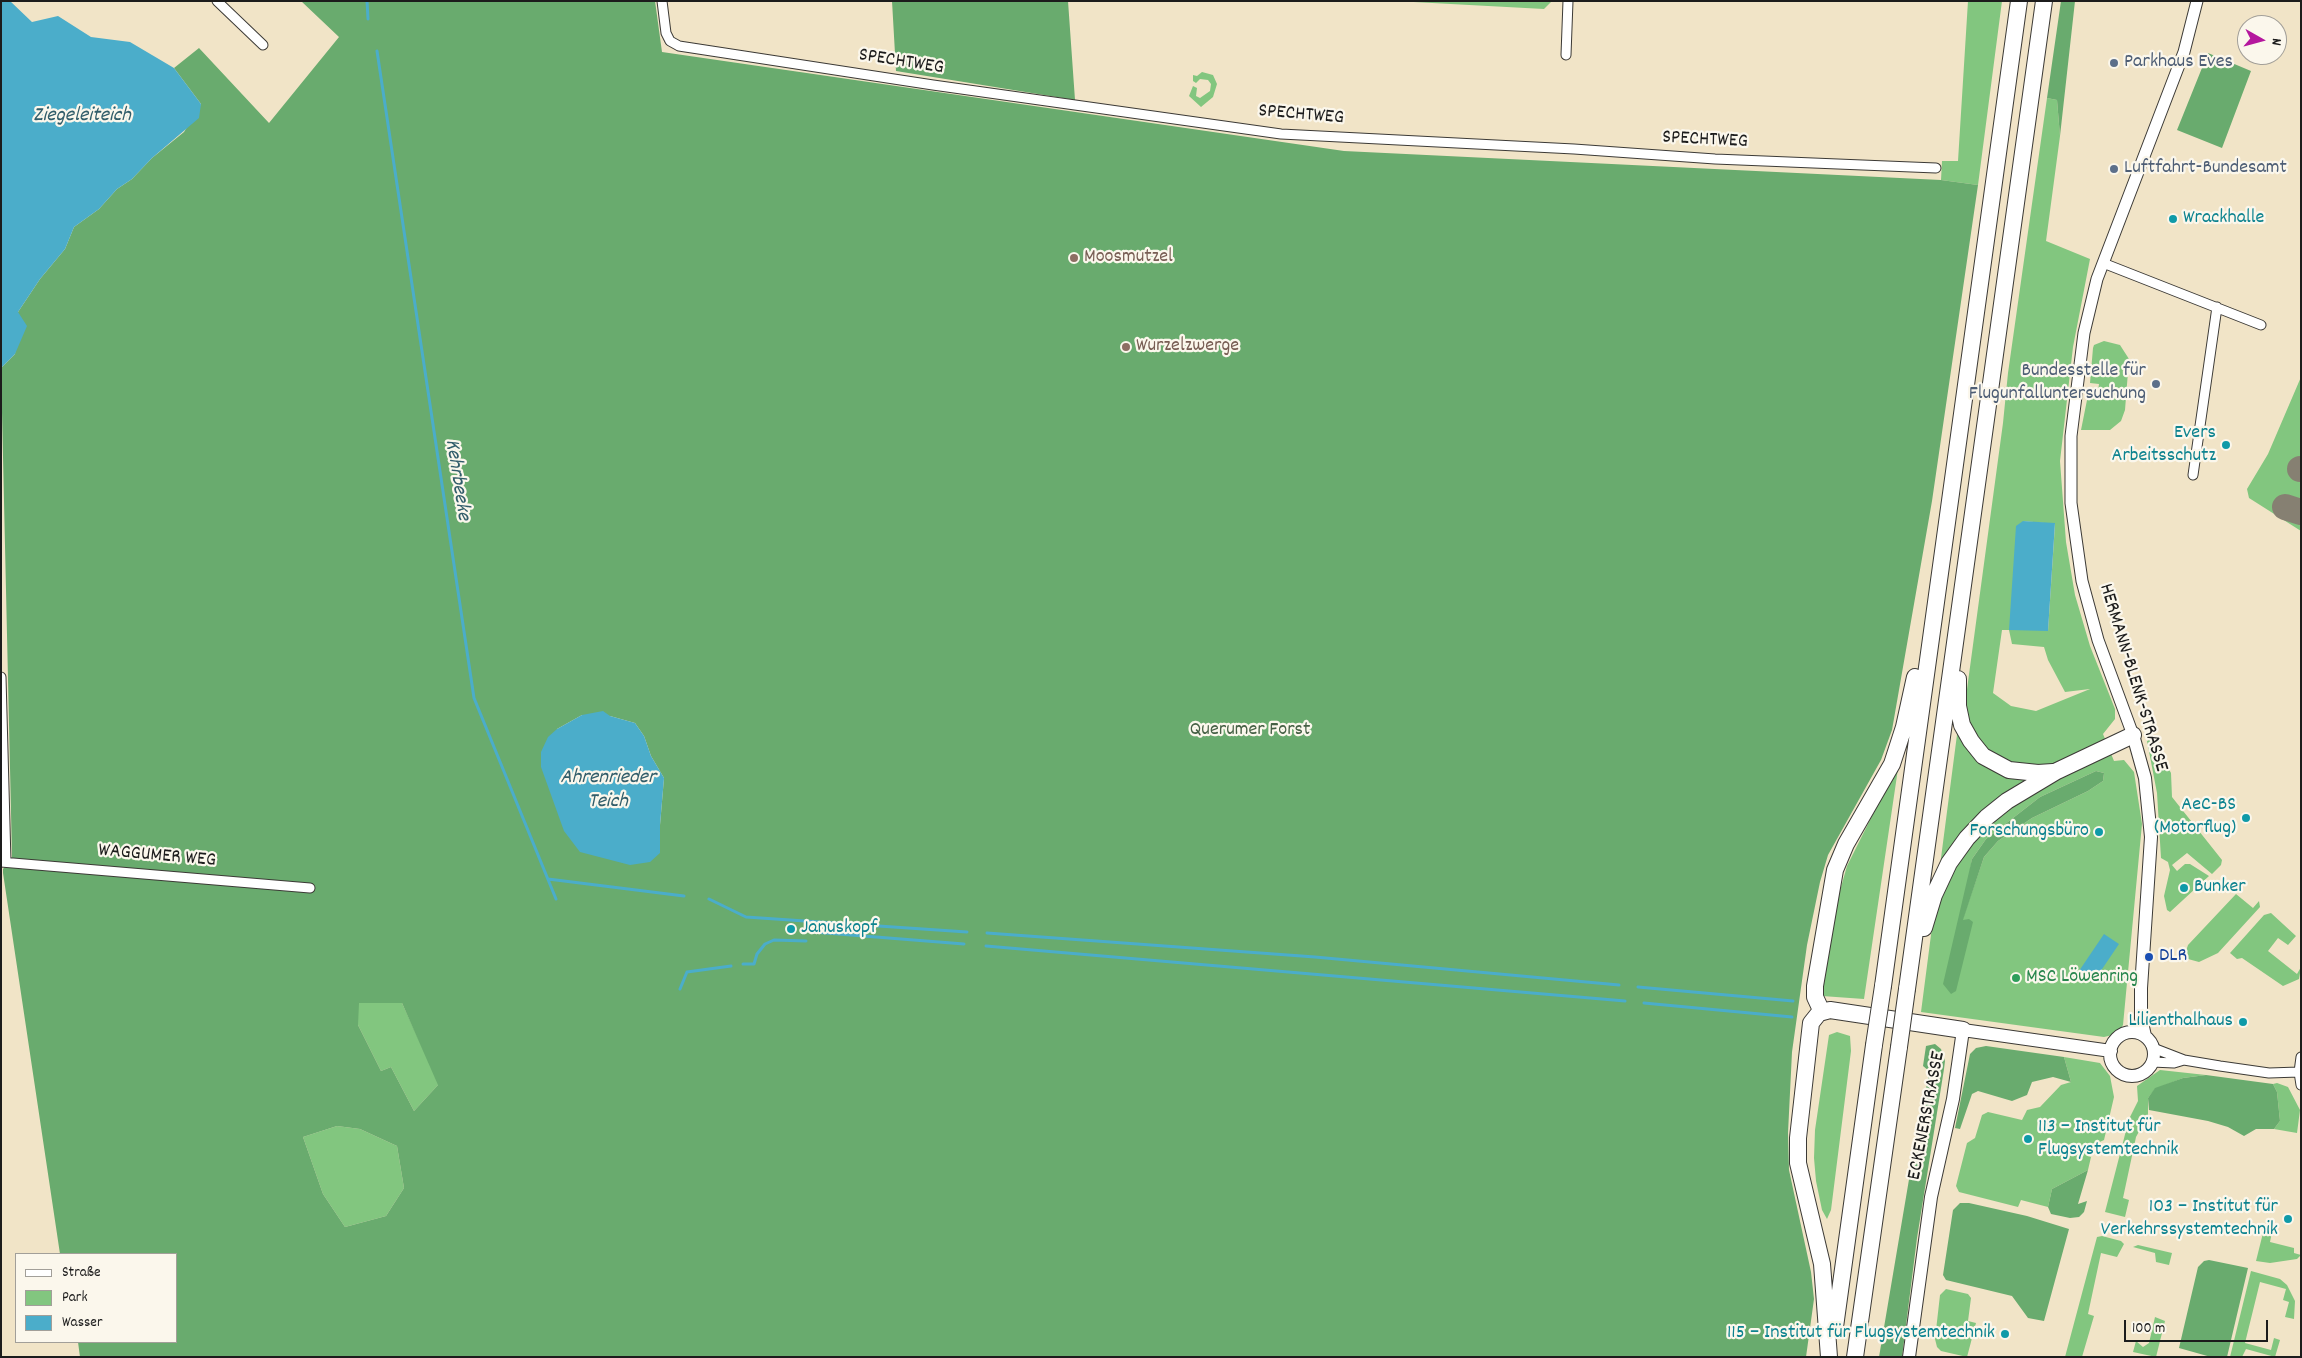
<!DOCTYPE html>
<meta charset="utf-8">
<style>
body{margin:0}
#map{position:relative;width:2302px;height:1358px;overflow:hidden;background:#f1e4c7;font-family:Dekko,sans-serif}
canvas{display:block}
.frame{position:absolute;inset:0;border:2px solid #1c1c1c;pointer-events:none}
.legend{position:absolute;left:15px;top:1253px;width:162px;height:90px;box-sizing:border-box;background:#fbf7ec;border:1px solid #a29f99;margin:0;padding:6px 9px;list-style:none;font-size:15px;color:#1c1c1c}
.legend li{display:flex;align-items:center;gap:10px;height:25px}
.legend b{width:25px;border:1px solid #a29f99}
.north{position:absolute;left:2237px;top:15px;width:50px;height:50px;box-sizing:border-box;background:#fbf7ec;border:1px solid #a29f99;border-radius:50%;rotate:97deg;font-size:14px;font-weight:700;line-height:20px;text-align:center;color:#1c1c1c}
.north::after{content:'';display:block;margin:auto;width:18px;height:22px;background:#b5179e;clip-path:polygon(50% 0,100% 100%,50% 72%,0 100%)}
.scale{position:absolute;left:2124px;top:1320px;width:144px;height:22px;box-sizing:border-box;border:2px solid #1c1c1c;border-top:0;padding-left:6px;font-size:15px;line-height:18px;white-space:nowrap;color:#1c1c1c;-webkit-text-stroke:4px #fbf7ec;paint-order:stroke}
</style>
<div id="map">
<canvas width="2302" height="1358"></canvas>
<div class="frame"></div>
<ul class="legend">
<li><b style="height:6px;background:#fff"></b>Straße</li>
<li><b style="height:14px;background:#82c67f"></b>Park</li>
<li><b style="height:14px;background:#4badca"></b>Wasser</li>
</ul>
<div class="north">N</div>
<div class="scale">100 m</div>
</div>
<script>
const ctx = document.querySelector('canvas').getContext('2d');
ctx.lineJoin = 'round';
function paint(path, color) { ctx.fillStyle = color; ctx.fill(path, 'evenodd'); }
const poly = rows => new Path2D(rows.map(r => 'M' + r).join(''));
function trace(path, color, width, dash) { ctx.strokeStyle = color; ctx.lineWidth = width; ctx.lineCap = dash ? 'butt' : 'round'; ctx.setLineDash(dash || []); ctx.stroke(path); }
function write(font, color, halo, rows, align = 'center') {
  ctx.font = font + ' Dekko,sans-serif'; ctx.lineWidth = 4.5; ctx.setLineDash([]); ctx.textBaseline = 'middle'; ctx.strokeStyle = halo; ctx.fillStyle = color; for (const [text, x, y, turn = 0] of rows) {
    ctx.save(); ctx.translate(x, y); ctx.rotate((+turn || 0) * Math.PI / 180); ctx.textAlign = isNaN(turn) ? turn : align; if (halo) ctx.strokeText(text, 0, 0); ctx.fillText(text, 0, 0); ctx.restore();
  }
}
const green = poly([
 [1395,1,1552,1,1544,9],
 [1968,1,2002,1,1978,185,1941,180,1942,161,1958,161],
 [1202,72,1213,75,1217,84,1213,97,1201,107,1189,96,1193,86,1197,88,1196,96,1200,98,1210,91,1211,84,1208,80,1200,79,1196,83,1193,81,1193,75,1197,76],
 [2047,98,2057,100,2060,136,2046,241,2090,259,2073,347,2060,461,2066,542,2075,595,2090,646,2115,709,2115,719,2103,734,2114,761,2124,760,2134,772,2142,824,2123,1025,2117,1034,2104,1037,1921,1012,1958,727,1965,704,2003,423,2008,373],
 [2023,521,2055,524,2048,631],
 [2002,630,2009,630,2012,644,2044,647,2048,660,2065,692,2090,689,2036,711,2011,706,1993,693],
 [2096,771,2104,773,2103,781,2088,791,2032,818,1998,841,1984,857,1962,921,1972,859,1986,839,2040,797],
 [2104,341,2120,345,2129,359,2125,410,2121,421,2110,430,2081,430,2089,390,2098,391,2099,384,2090,383,2093,348,2094,345],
 [2301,377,2301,531,2249,498,2247,489,2268,454],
 [2152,738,2171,773,2172,797,2222,860,2221,865,2212,874,2187,853,2172,865,2177,871,2185,864,2190,864,2209,876,2170,912,2167,910,2164,896,2170,870,2168,862,2161,858,2157,793,2147,741],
 [1899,762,1864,999,1822,996,1837,901,1847,866],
 [2236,894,2253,908,2259,901,2260,907,2218,953,2199,962,2188,959,2185,954,2188,945],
 [2271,913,2296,936,2288,945,2278,938,2268,951,2297,974,2301,967,2299,979,2283,986,2242,958,2237,959,2230,953,2264,915],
 [358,1003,402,1003,439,1084,414,1111,391,1067,381,1071,358,1025],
 [1837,1032,1850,1036,1851,1051,1831,1210,1827,1219,1822,1210,1816,1181,1814,1158,1815,1130,1829,1035],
 [2064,1057,2100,1063,2110,1076,2114,1097,2104,1140,2089,1147,2087,1155,2091,1157,2088,1170,2052,1189,2048,1207,2021,1200,2018,1207,1959,1192,1956,1186,1967,1143,1975,1138,1982,1115,1988,1112,2022,1120,2027,1110,2040,1107,2061,1085,2071,1082],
 [2160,1070,2206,1075,2183,1078,2155,1089,2148,1098,2148,1115,2136,1137,2123,1198,2129,1200,2125,1217,2105,1212,2129,1119,2138,1101,2137,1086],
 [2277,1083,2288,1087,2300,1110,2297,1133,2274,1129,2280,1121,2277,1092,2273,1084],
 [337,1126,360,1129,397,1146,404,1188,386,1216,345,1227,323,1194,303,1137],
 [2265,1225,2273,1227,2270,1242,2294,1248,2294,1253,2301,1255,2297,1259,2270,1263,2256,1261],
 [2102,1236,2121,1241,2124,1244,2117,1257,2101,1253,2088,1314,2094,1316,2082,1357,2065,1357,2097,1237],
 [2138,1245,2172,1253,2169,1265,2156,1262,2155,1253,2133,1247],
 [2251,1271,2280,1279,2287,1285,2295,1301,2294,1319,2285,1317,2289,1302,2283,1300,2286,1289,2260,1282,2245,1343,2271,1350,2274,1338,2280,1340,2275,1357,2246,1349,2242,1357,2230,1357],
 [1946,1289,1968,1294,1971,1298,1968,1321,1976,1323,1967,1357,1941,1351,1937,1347,1935,1339,1940,1295],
 [2155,1317,2165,1321,2156,1357,2133,1352,2136,1341,2143,1347,2149,1343]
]);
const forest = poly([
 [301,1,655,1,662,52,1344,151,1941,180,1978,185,1932,501,1892,730,1881,760,1828,855,1820,882,1807,945,1792,1052,1788,1133,1789,1170,1811,1272,1814,1299,1806,1357,80,1357,78,1342,176,1342,176,1254,60,1254,3,873,3,869,12,857,1,368,15,354,18,312,40,279,65,249,74,227,99,209,117,189,132,179,152,158,184,132,201,104,174,68,199,48,269,123,339,37],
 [582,715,610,716,635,723,644,736,651,756,664,778,660,825,660,853,557,729],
 [359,1003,402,1003,438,1085,414,1111,391,1067,381,1071,358,1025],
 [337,1126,360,1129,397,1146,404,1188,386,1216,345,1227,323,1194,303,1137],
 [892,1,1068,1,1075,100,896,71],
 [2061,1,2075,1,2060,136,2057,100,2047,98],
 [2208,53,2251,71,2222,148,2177,130],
 [2096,771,2104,773,2103,781,2088,791,2032,818,1998,841,1984,857,1963,920,1969,919,1973,922,1956,991,1951,994,1943,984,1972,859,1986,839,2040,797],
 [1935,1044,1941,1049,1945,1061,1944,1069,1917,1238,1902,1357,1879,1357,1917,1132,1928,1079,1929,1071,1923,1066,1926,1046],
 [1986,1046,2064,1057,2071,1082,2053,1077,2032,1082,2027,1095,2012,1101,1978,1091,1972,1094,1960,1129,1955,1128,1970,1054,1976,1048],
 [2206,1075,2273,1084,2277,1092,2280,1121,2274,1129,2256,1129,2244,1136,2228,1127,2208,1121,2149,1110,2148,1098,2155,1088,2183,1078],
 [2088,1170,2078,1204,2087,1201,2084,1212,2079,1217,2070,1218,2051,1214,2048,1207,2052,1189],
 [1960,1203,1969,1203,2027,1216,2069,1229,2044,1321,2028,1318,2012,1296,1946,1280,1943,1275,1953,1210],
 [2209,1260,2248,1268,2227,1357,2211,1357,2179,1348,2198,1267,2204,1261]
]);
const water = poly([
 [1,1,10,1,32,22,58,16,91,37,130,42,174,68,201,104,199,118,152,158,132,179,117,189,99,209,74,227,65,249,40,279,18,312,27,326,15,354,1,368],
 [2023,521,2055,523,2048,631,2009,630,2016,526],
 [603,711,610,716,635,723,644,736,651,756,664,778,660,825,660,853,650,862,630,865,580,852,564,831,541,767,541,752,548,737,557,729,582,715],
 [2104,934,2119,944,2094,981,2079,971]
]);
const stream = poly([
 [367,1,368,19],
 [377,51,474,698,556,899],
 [548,879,684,896],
 [709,899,746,917,967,932],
 [813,932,964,944],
 [987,933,1315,957,1619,985],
 [986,946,1625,1001],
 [743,964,754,964,757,954,765,944,774,940,806,941],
 [1638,987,1793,1001],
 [680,989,687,972,731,966],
 [1644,1003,1792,1017]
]);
const taxiway = poly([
 [2300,469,2301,469],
 [2285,507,2301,512]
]);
const minor = poly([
 [217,1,263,45],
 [662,1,666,33,670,41,679,46,933,85,1281,134,1574,149,1715,159,1936,168],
 [1566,55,1568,1],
 [2103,263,2261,325],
 [2193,475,2217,307],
 [1,677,6,862],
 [1,862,310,888],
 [2153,1048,2184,1060,2220,1066,2269,1073,2299,1072],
 [2301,1057,2299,1072,2301,1085],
 [2152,1062,2174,1063,2184,1060]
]);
const tertiary = poly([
 [2133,735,2098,640,2082,581,2071,503,2071,436,2084,333,2097,279,2184,52,2197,1]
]);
const secondary = poly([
 [2133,735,2145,778,2151,837,2141,988,2141,1018,2145,1036],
 '2110 1054a22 22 0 1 1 44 0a22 22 0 1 1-44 0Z',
 [1909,1357,1931,1197,1953,1099,1963,1030,2111,1051]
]);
const motorway = poly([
 [1958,679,1958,706,1962,725,1971,741,1983,756,2009,770,2038,773,2053,772],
 [1924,928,1934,895,1949,863,1967,838,1987,817,2007,801,2057,771,2133,735],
 [1883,986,2019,1],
 [1907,989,2044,1],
 [1822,1012,1815,997,1815,986,1835,870,1846,844,1892,764,1904,727,1915,677],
 [1835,1327,1874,1045],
 [1829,1357,1822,1264,1798,1163,1798,1138,1811,1023,1819,1013,1830,1010,1963,1030],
 [1855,1357,1899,1047]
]);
const motorwayBridge = poly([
 [1874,1045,1883,986],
 [1899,1047,1907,989]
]);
const markers = [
 [2114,63,5,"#5c6f8a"],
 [2114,169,5,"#5c6f8a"],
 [2173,219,5,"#0f9aa8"],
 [1074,258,5,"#8d6e63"],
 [1126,347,5,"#8d6e63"],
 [2156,384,5,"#5c6f8a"],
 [2226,445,5,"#0f9aa8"],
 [2246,818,5,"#0f9aa8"],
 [2099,832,5,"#0f9aa8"],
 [2184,888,5,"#0f9aa8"],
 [791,929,5,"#0f9aa8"],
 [2149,957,5,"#1a4fb4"],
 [2016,978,5,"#2e9e5b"],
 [2243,1022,5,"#0f9aa8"],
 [2028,1139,5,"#0f9aa8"],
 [2288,1219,5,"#0f9aa8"],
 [2005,1334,5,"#0f9aa8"]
];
const streetNames = [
 ["SPECHTWEG",901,63,9],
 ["SPECHTWEG",1301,116,5],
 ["SPECHTWEG",1705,141,3],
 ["HERMANN-BLENK-STRASSE",2132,678,73],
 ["WAGGUMER WEG",157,857,5],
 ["ECKENERSTRASSE",1928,1116,-79]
];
const serviceNames = [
 ["Parkhaus Eves",2124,63],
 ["Luftfahrt-Bundesamt",2124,169],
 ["Bundesstelle für",2146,372,"right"],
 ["Flugunfalluntersuchung",2146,395,"right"]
];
const cultureNames = [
 ["Wrackhalle",2183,219,"left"],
 ["Evers",2216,434],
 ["Arbeitsschutz",2216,457],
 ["AeC-BS",2236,806],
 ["(Motorflug)",2236,829],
 ["Forschungsbüro",2089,832],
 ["Bunker",2194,888,"left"],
 ["Januskopf",801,929,"left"],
 ["Lilienthalhaus",2233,1022],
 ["113 – Institut für",2038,1128,"left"],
 ["Flugsystemtechnik",2038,1151,"left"],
 ["103 – Institut für",2278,1208],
 ["Verkehrssystemtechnik",2278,1231],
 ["115 – Institut für Flugsystemtechnik",1995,1334]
];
const educationNames = [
 ["Moosmutzel",1084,258],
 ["Wurzelzwerge",1136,347]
];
const parkNames = [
 ["Querumer Forst",1250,731]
];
const transitNames = [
 ["DLR",2159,957]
];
const leisureNames = [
 ["MSC Löwenring",2026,978]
];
const waterNames = [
 ["Ziegeleiteich",82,117],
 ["Kehrbeeke",456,480,81],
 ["Ahrenrieder",608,779],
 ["Teich",608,803]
];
paint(green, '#82c67f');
paint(forest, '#69ab6e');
paint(water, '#4badca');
trace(stream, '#4badca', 3);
trace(taxiway, '#868072', 26);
trace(minor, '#3c3a36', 11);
trace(tertiary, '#3c3a36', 13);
trace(secondary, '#3c3a36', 14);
trace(motorway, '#3c3a36', 18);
trace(minor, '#fff', 9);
trace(tertiary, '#fff', 11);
trace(secondary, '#fff', 12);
trace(motorway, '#fff', 16);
trace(motorwayBridge, '#3c3a36', 18, []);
trace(motorwayBridge, '#fff', 16);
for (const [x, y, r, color] of markers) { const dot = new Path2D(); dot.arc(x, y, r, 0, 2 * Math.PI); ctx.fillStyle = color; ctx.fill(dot); trace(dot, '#fbf7ec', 2); }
write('20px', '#1c1c1c', '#fbf7ec', streetNames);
write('20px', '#4e5e75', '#fbf7ec', serviceNames, 'left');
write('20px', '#0d838f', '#fbf7ec', cultureNames, 'right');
write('20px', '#785e54', '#fbf7ec', educationNames, 'left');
write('20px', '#456044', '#fbf7ec', parkNames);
write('20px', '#164399', '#fbf7ec', transitNames, 'left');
write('20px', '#27864d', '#fbf7ec', leisureNames, 'left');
write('italic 21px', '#315d6a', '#fbf7ec', waterNames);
</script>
